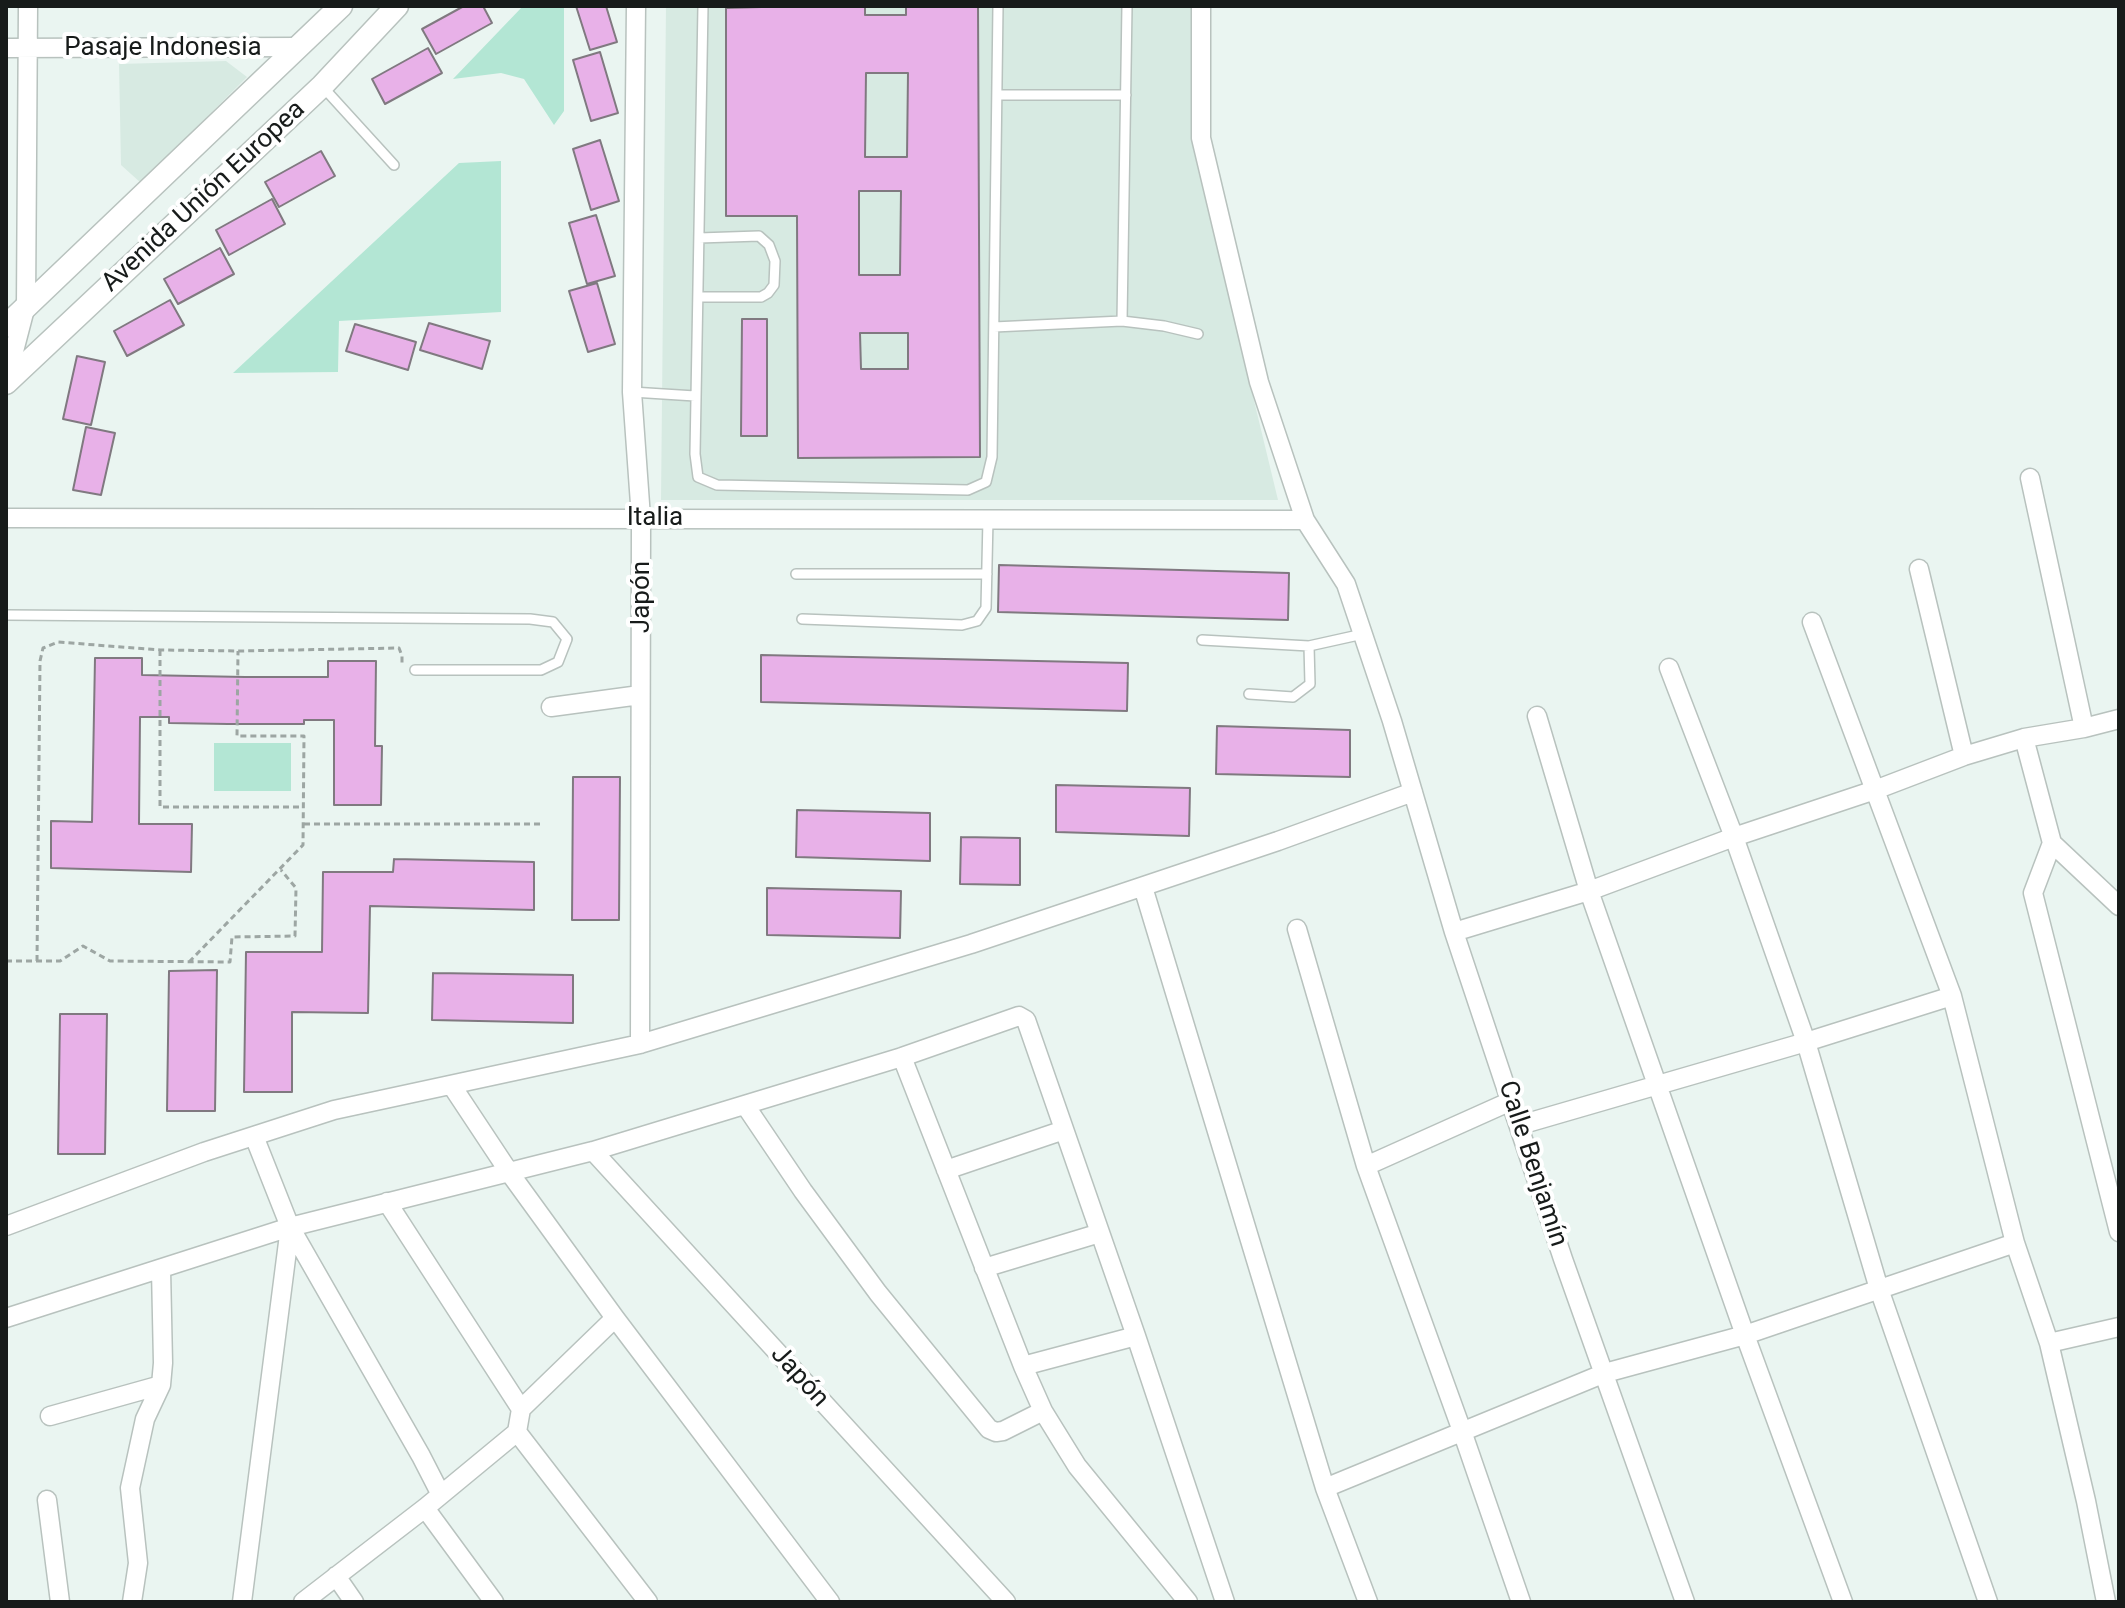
<!DOCTYPE html>
<meta charset="utf-8">
<style>
body{margin:0}
#map{position:relative;width:2125px;height:1608px;overflow:hidden;background:#eaf5f1;font-family:Roboto,sans-serif}
canvas{display:block}
.frame{position:absolute;inset:0;border:8px solid #171b1a;pointer-events:none}
</style>
<div id="map">
<canvas width="2125" height="1608"></canvas>
<div class="frame"></div>
</div>
<script>
const ctx = document.querySelector('canvas').getContext('2d');
ctx.lineJoin = 'round';
function paint(path, color) { ctx.fillStyle = color; ctx.fill(path, 'evenodd'); }
const poly = rows => new Path2D(rows.map(r => 'M' + r).join(''));
function trace(path, color, width, dash) { ctx.strokeStyle = color; ctx.lineWidth = width; ctx.lineCap = dash ? 'butt' : 'round'; ctx.setLineDash(dash || []); ctx.stroke(path); }
function write(font, color, halo, rows, align = 'center') {
  ctx.font = font + ' Roboto,sans-serif'; ctx.lineWidth = 8; ctx.setLineDash([]); ctx.textBaseline = 'middle'; ctx.strokeStyle = halo; ctx.fillStyle = color; for (const [text, x, y, turn = 0] of rows) {
    ctx.save(); ctx.translate(x, y); ctx.rotate((+turn || 0) * Math.PI / 180); ctx.textAlign = isNaN(turn) ? turn : align; if (halo) ctx.strokeText(text, 0, 0); ctx.fillText(text, 0, 0); ctx.restore();
  }
}
const built = poly([
 [666,6,1191,6,1193,148,1278,500,661,500],
 [226,61,247,77,141,183,121,165,119,64]
]);
const green = poly([
 [523,6,564,6,564,111,554,125,524,79,501,73,453,79],
 [501,161,501,312,339,321,338,372,233,373,459,163],
 [214,743,291,743,291,791,214,791]
]);
const building = poly([
 [464,6,483,6,492,23,436,54,422,29,464,6],
 [576,6,606,6,617,42,590,50,576,6],
 [797,6,865,6,865,15,906,15,906,6,978,6,980,457,798,458,797,216,726,216,726,8,797,6],
 [866,73,908,73,907,157,865,157,866,73],
 [859,191,901,191,900,275,859,275,859,191],
 [860,333,908,333,908,369,861,369,860,333],
 [428,48,442,73,385,104,372,79,428,48],
 [600,52,618,113,591,121,573,60,600,52],
 [600,140,619,201,591,210,573,149,600,140],
 [321,151,335,176,279,207,265,182,321,151],
 [272,199,285,224,229,255,216,230,272,199],
 [596,215,615,276,587,284,569,223,596,215],
 [220,248,234,274,178,304,164,279,220,248],
 [597,283,615,344,588,352,569,291,597,283],
 [170,300,184,325,127,356,114,331,170,300],
 [742,319,767,319,767,436,741,436,742,319],
 [429,323,490,341,482,369,420,350,429,323],
 [355,324,416,342,408,370,346,351,355,324],
 [77,356,105,362,91,425,63,419,77,356],
 [86,427,115,433,101,495,73,490,86,427],
 [999,565,1289,573,1288,620,998,612,999,565],
 [761,655,1128,663,1127,711,761,702,761,655],
 [95,658,142,658,142,675,245,677,328,677,328,661,376,661,375,746,382,746,381,805,334,805,334,720,304,720,304,724,228,724,169,723,169,717,140,717,139,824,192,824,191,872,51,868,51,821,92,822,95,658],
 [1217,726,1350,730,1350,777,1216,774,1217,726],
 [573,777,620,777,619,920,572,920,573,777],
 [1056,785,1190,788,1189,836,1056,832,1056,785],
 [797,810,930,813,930,861,796,857,797,810],
 [961,837,1020,838,1020,885,960,884,961,837],
 [394,859,534,862,534,910,370,906,368,1013,292,1012,292,1092,244,1092,246,952,322,952,323,872,393,872,394,859],
 [767,888,901,891,900,938,767,935,767,888],
 [217,970,215,1111,167,1111,169,971,217,970],
 [433,973,573,975,573,1023,432,1020,433,973],
 [60,1014,107,1014,105,1154,58,1154,60,1014]
]);
const path = poly([
 [160,650,160,807,303,807],
 [304,824,543,824],
 [6,961,60,961,83,946,110,961,230,962,232,937,295,936,296,888,281,870],
 [37,961,40,661,43,648,58,642,160,650,238,651,399,648,402,656,402,665],
 [189,962,303,845,304,736,237,736,238,651]
]);
const service = poly([
 [703,6,695,454,698,477,717,485,968,490,986,482,992,457,998,6],
 [322,86,394,165],
 [997,95,1126,95],
 [698,297,761,297,768,293,774,285,775,261,769,245,759,236,699,238],
 [1122,321,1127,6],
 [994,327,1122,321,1164,326,1198,334],
 [632,392,695,396],
 [796,574,987,574],
 [6,615,530,619,553,622,567,639,558,662,541,670,415,670],
 [802,619,962,625,977,621,986,608,988,519],
 [1202,640,1309,646,1363,634],
 [1249,694,1293,697,1310,684,1309,646]
]);
const minor = poly([
 [636,6,632,392,641,518,640,1044],
 [1201,6,1201,138,1259,382,1305,520,1346,584,1392,721,1454,932,1563,1259,1685,1602],
 [6,48,299,47],
 [6,382,26,305,28,6],
 [2030,478,2084,728],
 [6,518,1305,520],
 [1919,569,1964,756],
 [1812,622,1952,996,2015,1243,2049,1343,2086,1501,2106,1602],
 [1669,668,1734,837,1806,1042,1879,1289,1988,1602],
 [551,707,640,695],
 [1537,716,1589,891,1745,1335,1843,1602],
 [2024,738,2052,843,2033,893,2119,1232],
 [2052,843,2119,906],
 [1143,887,1325,1488,1368,1602],
 [1297,929,1366,1166,1462,1431,1521,1602],
 [1454,932,1589,891,1734,837,1875,790,1964,756,2024,738,2084,728,2119,719],
 [902,1057,1023,1366,1043,1411,1077,1466,1188,1602],
 [452,1086,509,1172,615,1318,830,1602],
 [745,1105,803,1191,878,1293,989,1429,996,1432,1003,1431,1043,1411],
 [1520,1125,1806,1042,1952,996],
 [254,1136,290,1227,421,1456,440,1493],
 [593,1151,1006,1602],
 [1366,1166,1511,1101],
 [946,1170,1064,1130],
 [387,1202,521,1409],
 [6,1226,204,1152,334,1110,640,1044,971,944,1278,841,1413,792],
 [984,1268,1100,1233],
 [6,1318,290,1227,593,1151,902,1057,1019,1016,1026,1020,1136,1336,1225,1602],
 [2049,1343,2119,1327],
 [1023,1366,1136,1336],
 [50,1416,161,1385],
 [517,1432,648,1602],
 [1325,1488,1605,1373,1745,1335,2015,1243],
 [47,1500,60,1602],
 [425,1508,494,1602],
 [336,1576,354,1602],
 [132,1602,138,1563,130,1488,145,1419,161,1385,163,1363,161,1269],
 [242,1602,290,1227],
 [303,1602,425,1508,517,1432,521,1409,615,1318]
]);
const tertiary = poly([
 [6,326,341,6],
 [6,383,322,86,397,6]
]);
const streetNames = [
 ["Pasaje Indonesia",163,48],
 ["Avenida Unión Europea",204,197,-43],
 ["Italia",655,518],
 ["Japón",642,597,-90],
 ["Calle Benjamín",1532,1164,72],
 ["Japón",799,1377,48]
];
paint(built, '#d7eae2');
paint(green, '#b3e6d4');
paint(building, '#e8b1e8');
trace(building, '#807980', 2);
trace(service, '#b8c2be', 12);
trace(minor, '#b8c2be', 21);
trace(tertiary, '#b8c2be', 25);
trace(path, '#9da6a3', 3, [6, 4]);
trace(service, '#fff', 9);
trace(minor, '#fff', 18);
trace(tertiary, '#fff', 22);
write('26px', '#171b1a', '#fff', streetNames);
</script>
